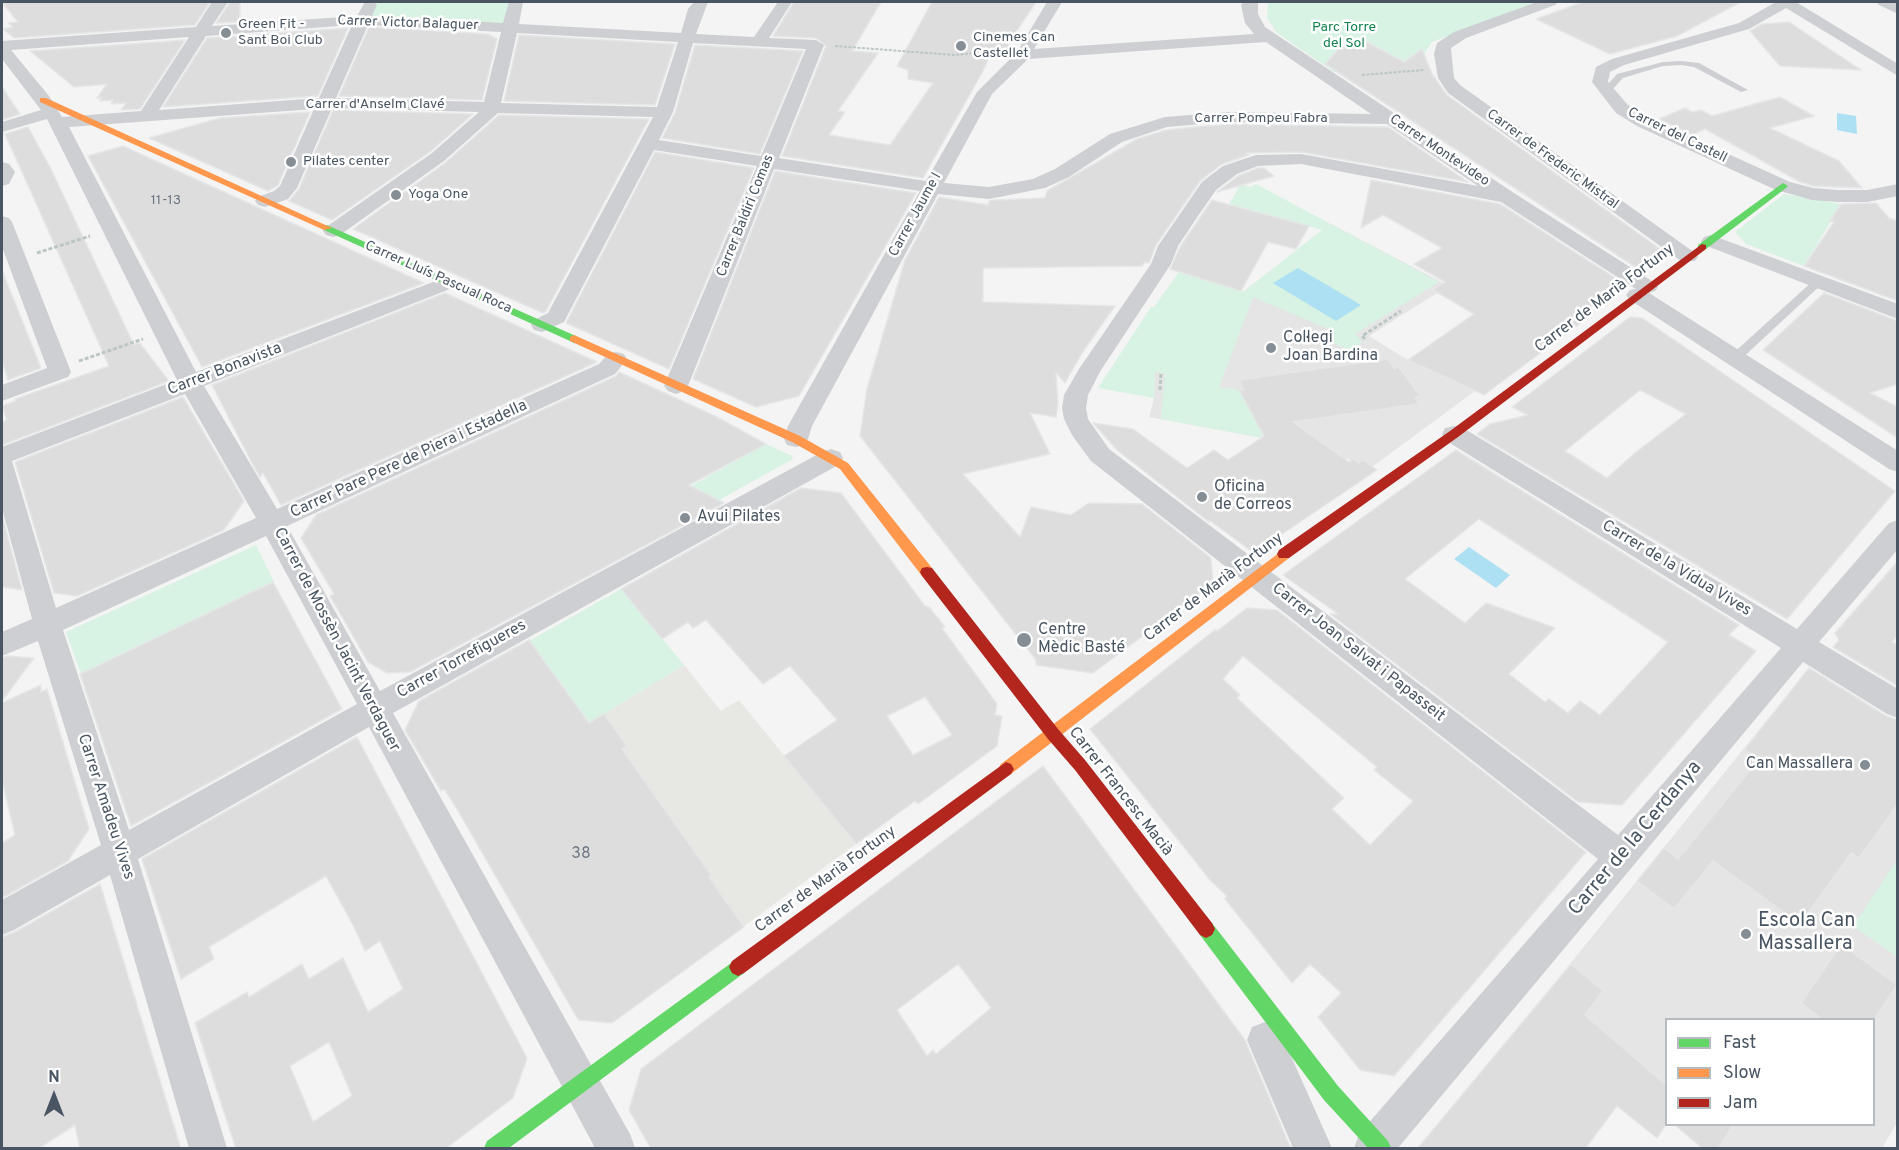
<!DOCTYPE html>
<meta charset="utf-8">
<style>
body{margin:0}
#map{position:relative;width:1899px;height:1150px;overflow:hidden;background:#f4f4f4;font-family:Overpass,sans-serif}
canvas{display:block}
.frame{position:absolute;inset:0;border:3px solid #495562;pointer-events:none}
.legend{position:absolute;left:1665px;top:1018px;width:210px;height:108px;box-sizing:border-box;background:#fff;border:2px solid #b6bbc0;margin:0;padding:8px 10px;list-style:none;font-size:18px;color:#495562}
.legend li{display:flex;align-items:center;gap:12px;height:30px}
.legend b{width:30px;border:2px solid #b6bbc0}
.north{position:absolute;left:24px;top:1066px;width:60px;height:60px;-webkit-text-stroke:4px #fff;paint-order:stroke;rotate:0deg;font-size:16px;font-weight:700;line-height:24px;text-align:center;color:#495562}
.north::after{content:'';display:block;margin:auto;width:21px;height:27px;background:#495562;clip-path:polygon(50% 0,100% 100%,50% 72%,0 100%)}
</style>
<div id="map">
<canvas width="1899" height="1150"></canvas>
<div class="frame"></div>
<ul class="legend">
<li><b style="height:8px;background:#63d668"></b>Fast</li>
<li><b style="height:8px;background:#ff974d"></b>Slow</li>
<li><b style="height:8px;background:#b3261e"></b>Jam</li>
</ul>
<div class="north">N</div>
</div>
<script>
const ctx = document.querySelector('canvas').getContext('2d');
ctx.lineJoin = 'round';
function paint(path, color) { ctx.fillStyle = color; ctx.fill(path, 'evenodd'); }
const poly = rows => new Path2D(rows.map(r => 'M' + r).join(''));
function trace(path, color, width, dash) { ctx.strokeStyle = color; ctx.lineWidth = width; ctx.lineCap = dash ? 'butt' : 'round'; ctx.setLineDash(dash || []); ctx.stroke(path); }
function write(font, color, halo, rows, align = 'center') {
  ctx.font = font + ' Overpass,sans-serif'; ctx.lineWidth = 5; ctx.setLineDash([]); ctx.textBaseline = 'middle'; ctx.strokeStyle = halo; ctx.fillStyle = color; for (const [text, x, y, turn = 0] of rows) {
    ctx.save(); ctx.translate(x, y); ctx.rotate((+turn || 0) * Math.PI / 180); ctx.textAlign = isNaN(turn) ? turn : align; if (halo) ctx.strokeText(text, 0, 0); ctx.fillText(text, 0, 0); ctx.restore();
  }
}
const commercial = poly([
 [684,665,721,711,739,700,856,844,612,1023,578,1020,466,826,601,741,589,723]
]);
const education = poly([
 [1331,224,1451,287,1440,294,1437,293,1369,336,1408,360,1475,391,1372,467,1311,447,1149,417,1154,398,1155,366,1179,272,1243,292],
 [1766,721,1897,807,1898,1121,1882,1148,1703,1148,1675,1125,1874,1124,1874,1020,1666,1020,1666,1117,1536,1006]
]);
const green = poly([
 [376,2,512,2,506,26,371,18],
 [1268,2,1540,2,1432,42,1424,54,1428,65,1334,72,1277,33,1267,18],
 [1241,184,1250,187,1256,184,1439,282,1355,334,1362,342,1352,351,1323,338,1331,330,1253,297,1219,387,1239,390,1268,439,1161,419,1165,374,1155,372,1154,398,1098,388,1151,307,1154,307,1179,272,1243,292,1322,230,1229,204],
 [1784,194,1841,204,1804,266,1746,244,1735,232],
 [766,444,792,456,793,459,719,500,691,486],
 [256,545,274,582,81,674,66,632],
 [621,589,684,665,589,723,529,641],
 [1897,860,1897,957,1853,926]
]);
const water = poly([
 [1837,113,1856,116,1857,134,1837,130],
 [1298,268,1361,305,1336,321,1273,283],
 [1469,547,1510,575,1496,588,1454,559]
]);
const building = poly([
 [2,2,210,2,195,25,14,38,3,29,13,27,8,23,18,22,2,2],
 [230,2,240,2,240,22,216,23,230,2],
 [794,2,881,2,852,51,878,53,838,111,845,112,829,135,890,145,933,83,908,79,908,70,897,66,932,2,1036,2,1008,44,1014,50,990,55,983,71,923,178,782,156,826,46,816,38,773,36,794,2],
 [1583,2,1741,2,1677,36,1610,54,1536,19,1583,2],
 [1789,22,1861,70,1780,66,1750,31,1762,24,1789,22],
 [369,27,488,34,497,39,482,100,339,96,369,27],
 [348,28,318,96,163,107,207,38,348,28],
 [519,35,675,44,655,105,504,101,519,35],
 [1349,37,1367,42,1404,62,1422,49,1432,74,1447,95,1664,252,1640,270,1325,64,1349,37],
 [185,40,140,109,121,110,126,103,111,104,113,100,99,101,102,97,97,98,107,84,74,87,30,51,185,40],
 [695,45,803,51,760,154,662,138,675,113,695,45],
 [2,87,20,114,2,120,2,87],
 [1780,97,1814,116,1770,128,1839,161,1862,188,1813,186,1800,182,1705,129,1692,135,1659,119,1685,108,1692,112,1701,110,1712,116,1780,97],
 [333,110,473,114,431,151,332,220,289,201,299,189,333,110],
 [310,112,278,185,268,191,149,138,220,118,310,112],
 [499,115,649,119,546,311,543,313,353,229,445,163,499,115],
 [1226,124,1388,127,1468,182,1301,152,1246,153,1249,155,1222,164,1200,181,1156,245,1149,263,1145,262,1142,266,983,268,983,302,1115,306,1082,353,1065,383,1056,372,1058,404,1056,417,1030,413,1050,454,963,474,1020,537,1031,507,1071,515,1089,503,1142,504,1211,558,1213,584,1093,673,1036,665,1036,660,860,436,867,389,905,260,939,197,988,205,989,201,994,200,1045,198,1047,191,1137,139,1166,130,1226,124],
 [28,127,50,167,134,345,139,342,169,381,2,445,2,422,7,420,2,406,15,401,15,399,109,366,5,134,28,127],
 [123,146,424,283,202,367,88,156,123,146],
 [655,152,754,168,669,369,566,323,655,152],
 [1258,168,1264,168,1274,176,1217,192,1238,176,1258,168],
 [775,171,916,193,799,396,756,407,693,379,775,171],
 [1371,180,1500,204,1623,283,1584,312,1594,313,1484,395,1408,360,1474,314,1433,290,1445,282,1414,264,1442,248,1383,215,1361,228,1371,180],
 [1212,200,1309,226,1296,249,1268,242,1241,291,1170,269,1180,247,1212,200],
 [1876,203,1889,218,1898,221,1898,301,1804,266,1834,222,1830,221,1841,204,1876,203],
 [2,270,41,368,8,380,2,360,2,270],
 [445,293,597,362,281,505,263,473,260,477,253,465,212,385,445,293],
 [1824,293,1898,321,1898,384,1870,393,1898,407,1898,438,1763,350,1824,293],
 [1630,317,1642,318,1895,491,1787,619,1477,434,1490,424,1528,415,1512,407,1630,317],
 [1640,390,1686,414,1636,452,1607,478,1565,451,1640,390],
 [1388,359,1395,369,1398,366,1420,396,1415,397,1419,404,1293,422,1349,462,1353,459,1359,463,1363,460,1377,470,1254,553,1209,520,1209,522,1117,450,1093,423,1133,429,1187,468,1214,450,1228,460,1264,436,1239,390,1244,390,1239,380,1388,359],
 [619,372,717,417,766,444,689,485,724,503,410,672,387,673,368,662,330,596,334,594,301,538,316,515,616,376,619,372],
 [183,397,244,501,224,530,77,596,54,593,15,462,183,397],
 [1456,450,1739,625,1729,635,1756,651,1622,805,1578,802,1330,614,1338,614,1283,575,1456,450],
 [1479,519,1668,642,1600,715,1580,701,1568,713,1549,699,1545,702,1509,674,1555,628,1486,603,1465,623,1405,579,1479,519],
 [801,488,841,493,925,606,929,607,945,627,942,628,997,704,995,715,1002,716,997,746,918,804,915,801,856,844,784,756,837,720,790,666,763,684,706,620,693,628,688,622,662,639,621,589,801,488],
 [925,697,952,735,913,755,887,716,925,697],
 [2,515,22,590,2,587,2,515],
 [1898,561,1898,635,1892,642,1898,645,1898,686,1833,647,1839,640,1835,633,1898,561],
 [273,582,342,709,131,826,80,674,273,582],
 [1247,608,1277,610,1586,852,1394,1076,1360,1070,1318,1017,1341,993,1310,964,1292,983,1225,899,1227,896,1210,880,1090,729,1216,629,1216,632,1247,608],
 [1243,656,1377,767,1374,770,1413,801,1370,845,1332,809,1344,798,1237,698,1240,695,1223,679,1243,656],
 [529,640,589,723,604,714,627,746,622,749,711,875,709,877,744,927,612,1023,579,1020,576,1016,457,809,444,789,441,791,405,730,419,701,529,640],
 [8,656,34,658,2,701,2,658,8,656],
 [1809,668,1886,716,1898,720,1898,804,1859,858,1851,853,1800,924,1713,861,1674,909,1637,881,1664,848,1678,859,1751,769,1743,764,1751,754,1744,750,1809,668],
 [41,685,41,692,47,689,89,829,68,861,2,898,2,843,15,835,2,780,2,703,41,685],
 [357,737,527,1058,513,1098,445,1149,236,1149,195,1023,247,992,249,997,302,964,309,979,343,958,368,1012,403,989,380,941,365,951,353,925,326,876,209,947,214,959,181,979,142,859,357,737],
 [329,1042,352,1096,313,1122,290,1066,329,1042],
 [1043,766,1245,1040,1291,1149,651,1149,629,1110,641,1069,1043,766],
 [958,964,991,1008,936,1054,933,1050,927,1056,897,1010,958,964],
 [100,884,181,1149,80,1149,75,1125,38,1149,2,1149,2,937,15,932,100,884],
 [1841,944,1897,985,1874,1020,1823,1020,1801,1003,1841,944],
 [1571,964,1603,991,1585,1015,1666,1085,1666,1124,1657,1138,1617,1106,1585,1149,1417,1149,1571,964],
 [1675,1125,1733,1125,1718,1149,1703,1149,1675,1125]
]);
const pathFar1 = poly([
 [835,46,954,55,997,51],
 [1362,75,1424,70]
]);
const path = poly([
 [37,253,90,236],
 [1365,339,1362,336,1401,311],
 [79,361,143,339],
 [1160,390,1161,373]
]);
const lane = poly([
 [1681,61,1699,63,1748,90,1741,92,1694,67,1681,65,1663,66,1623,78,1609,93,1602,91,1617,74,1663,62,1681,61],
 [1818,279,1823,282,1822,284,1738,362,1730,362,1730,356,1814,280,1818,279]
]);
const street = poly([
 [212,2,228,2,212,26,357,16,365,2,374,2,377,5,372,16,503,23,509,2,523,2,519,24,681,33,688,9,694,2,708,2,696,34,754,37,778,2,792,2,769,38,816,40,824,45,779,158,926,181,977,92,1017,52,1047,2,1062,2,1034,49,1254,34,1245,23,1241,5,1244,2,1258,2,1258,14,1265,27,1514,193,1655,283,1658,287,1655,291,1649,293,1898,451,1898,472,1889,469,1630,300,1626,295,1630,290,1636,289,1501,202,1301,164,1258,166,1237,174,1216,190,1198,216,1178,246,1171,264,1101,370,1088,395,1086,408,1088,419,1109,449,1618,835,1781,648,1445,440,1442,434,1445,428,1454,426,1463,428,1797,629,1889,523,1898,520,1898,549,1819,642,1898,689,1898,718,1887,714,1803,662,1398,1148,1354,1148,1359,1134,1598,859,1091,461,1072,435,1064,419,1062,408,1064,395,1079,369,1151,264,1158,246,1202,182,1223,166,1256,155,1301,154,1478,186,1387,124,1226,122,1167,127,1122,142,1069,177,1045,188,989,199,938,194,812,426,808,439,805,445,796,447,787,445,784,439,788,426,920,191,774,169,688,386,684,391,676,394,668,391,664,386,757,166,654,150,564,322,542,332,534,330,531,325,534,320,548,313,653,117,498,113,444,161,340,235,333,237,326,235,323,231,326,227,432,153,479,112,332,108,297,188,288,199,265,207,258,205,255,201,258,197,274,191,280,186,314,109,69,127,196,372,441,279,448,277,455,279,458,283,455,287,204,386,277,509,599,364,608,354,616,352,624,354,627,359,615,374,287,526,380,691,822,452,831,449,840,452,843,458,840,464,393,713,630,1134,635,1148,595,1148,369,727,138,859,227,1148,189,1148,110,875,14,930,2,935,2,900,101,845,38,641,2,656,2,632,32,619,2,508,2,447,177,380,47,119,2,132,2,122,41,110,2,59,2,41,196,27,212,2],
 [352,25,319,98,159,110,206,36,352,25],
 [368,25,501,32,484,102,336,98,368,25],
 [517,33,678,42,657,107,501,103,517,33],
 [189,37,141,111,62,117,49,96,11,50,189,37],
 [1266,42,1371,114,1226,112,1165,117,1110,134,1055,169,1033,179,989,187,944,183,992,94,1028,59,1266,42],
 [693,43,806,49,761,156,659,140,673,112,693,43],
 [185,394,256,518,56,608,12,461,185,394],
 [266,536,357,704,129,830,63,630,266,536],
 [1537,2,1558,2,1555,5,1466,38,1451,48,1454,78,1460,85,1695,253,1698,257,1695,261,1681,261,1448,93,1438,78,1434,54,1437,43,1454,32,1537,2],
 [1776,2,1796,2,1898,64,1898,76,1786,8,1749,29,1624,65,1610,72,1608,82,1628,105,1649,118,1790,182,1813,188,1838,190,1867,190,1898,184,1898,196,1867,202,1838,202,1812,200,1776,190,1637,126,1616,113,1592,82,1596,67,1612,59,1739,23,1776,2],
 [1876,2,1898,3,1898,14,1879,5,1876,2],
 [2,162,9,164,15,172,9,184,2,186,2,162],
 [2,216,9,218,12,222,71,372,68,377,2,401,2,385,47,368,2,247,2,216],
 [1711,235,1898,304,1898,319,1704,245,1701,241,1704,237,1711,235],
 [1265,1022,1278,1027,1332,1148,1293,1148,1247,1040,1252,1027,1265,1022]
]);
const fast = poly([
 [1783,183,1788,186,1786,188,1706,249,1698,249,1698,245,1783,183],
 [327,225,578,337,580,339,574,343,570,341,324,230,322,228,327,225],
 [1206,920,1212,923,1338,1086,1388,1141,1391,1148,1368,1148,1324,1100,1200,935,1197,929,1200,923,1206,920],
 [738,958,744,961,747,967,744,973,509,1148,484,1148,487,1141,738,958]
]);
const slow = poly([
 [40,98,46,98,332,228,324,230,40,102,40,98],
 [574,335,800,436,848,463,932,568,934,572,932,576,922,576,840,469,792,442,570,341,570,337,574,335],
 [1284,549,1289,550,1291,554,1289,558,1011,774,1006,776,1001,774,998,769,1001,764,1284,549]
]);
const jam = poly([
 [1702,244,1706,245,1706,249,1458,437,1289,558,1279,558,1277,554,1279,550,1450,431,1702,244],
 [927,567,932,568,1058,729,1085,760,1212,923,1215,929,1212,935,1206,938,1200,935,1075,770,1048,739,922,576,920,572,922,568,927,567],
 [1006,762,1011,764,1014,769,1011,774,744,973,738,976,732,973,729,967,732,961,1006,762]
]);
const markers = [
 [226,33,6,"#858d95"],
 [961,46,6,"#858d95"],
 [291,162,6,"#858d95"],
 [396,195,6,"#858d95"],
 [1271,348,6,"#858d95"],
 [1202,497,6,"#858d95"],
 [685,518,6,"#858d95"],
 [1024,640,8,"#858d95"],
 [1865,765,6,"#858d95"],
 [1746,934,6,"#858d95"]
];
const farStreetnames = [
 ["Carrer Victor Balaguer",408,24,2],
 ["Carrer d'Anselm Clavé",375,105],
 ["Carrer Pompeu Fabra",1261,119],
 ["Carrer del Castell",1677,136,26],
 ["Carrer Montevideo",1439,151,34],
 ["Carrer de Frederic Mistral",1552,160,36],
 ["Carrer Jaume I",916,215,-61],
 ["Carrer Baldiri Comas",746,216,-68],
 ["Carrer Lluís Pascual Roca",438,278,24]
];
const farPoinames = [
 ["Green Fit -",238,25],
 ["Sant Boi Club",238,41],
 ["Cinemes Can",973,38],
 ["Castellet",973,54],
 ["Pilates center",303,162],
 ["Yoga One",408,195]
];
const farParknames = [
 ["Parc Torre",1344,28],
 ["del Sol",1344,44]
];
const numberNames = [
 ["11-13",166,201]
];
const streetNames = [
 ["Carrer de Marià Fortuny",1605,299,-37],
 ["Carrer Bonavista",225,370,-21],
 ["Carrer Pare Pere de Piera i Estadella",409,460,-25],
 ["Carrer de la Vídua Vives",1676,569,31],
 ["Carrer de Marià Fortuny",1214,588,-37],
 ["Carrer de Mossèn Jacint Verdaguer",336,640,62],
 ["Carrer Joan Salvat i Papasseit",1358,653,38],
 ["Carrer Torrefigueres",462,660,-29],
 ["Carrer Francesc Macià",1120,792,52],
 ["Carrer Amadeu Vives",105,807,72],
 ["Carrer de Marià Fortuny",826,880,-36]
];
const poiNames = [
 ["Col·legi",1283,339],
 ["Joan Bardina",1283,357],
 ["Oficina",1214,488],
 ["de Correos",1214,506],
 ["Avui Pilates",697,518],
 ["Centre",1038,631],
 ["Mèdic Basté",1038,649],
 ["Can Massallera",1853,765,"right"]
];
const nearNumbernames = [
 ["38",581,855]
];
const nearStreetnames = [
 ["Carrer de la Cerdanya",1636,839,-50]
];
const nearPoinames = [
 ["Escola Can",1758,922],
 ["Massallera",1758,945]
];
paint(commercial, '#e7e7e3');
paint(education, '#e5e5e6');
paint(green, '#d8f3e4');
paint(water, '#ace0f2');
paint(building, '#ddddde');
trace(building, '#e5e6e7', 1.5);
trace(pathFar1, '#bbc7c4', 2, [3, 1.5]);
trace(path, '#bbc7c4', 3, [4, 2]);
paint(lane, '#cecfd2');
paint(street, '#cecfd2');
paint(fast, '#63d668');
paint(slow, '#ff974d');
paint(jam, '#b3261e');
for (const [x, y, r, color] of markers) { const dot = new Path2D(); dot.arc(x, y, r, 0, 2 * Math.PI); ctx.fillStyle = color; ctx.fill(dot); trace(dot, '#fff', 2); }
write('14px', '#495562', '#fff', farStreetnames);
write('14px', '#495562', '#fff', farPoinames, 'left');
write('14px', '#148351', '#fff', farParknames);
write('14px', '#6f7882', null, numberNames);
write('16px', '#495562', '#fff', streetNames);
write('16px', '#495562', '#fff', poiNames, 'left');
write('16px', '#6f7882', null, nearNumbernames);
write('20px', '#495562', '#fff', nearStreetnames);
write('20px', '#495562', '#fff', nearPoinames, 'left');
</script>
